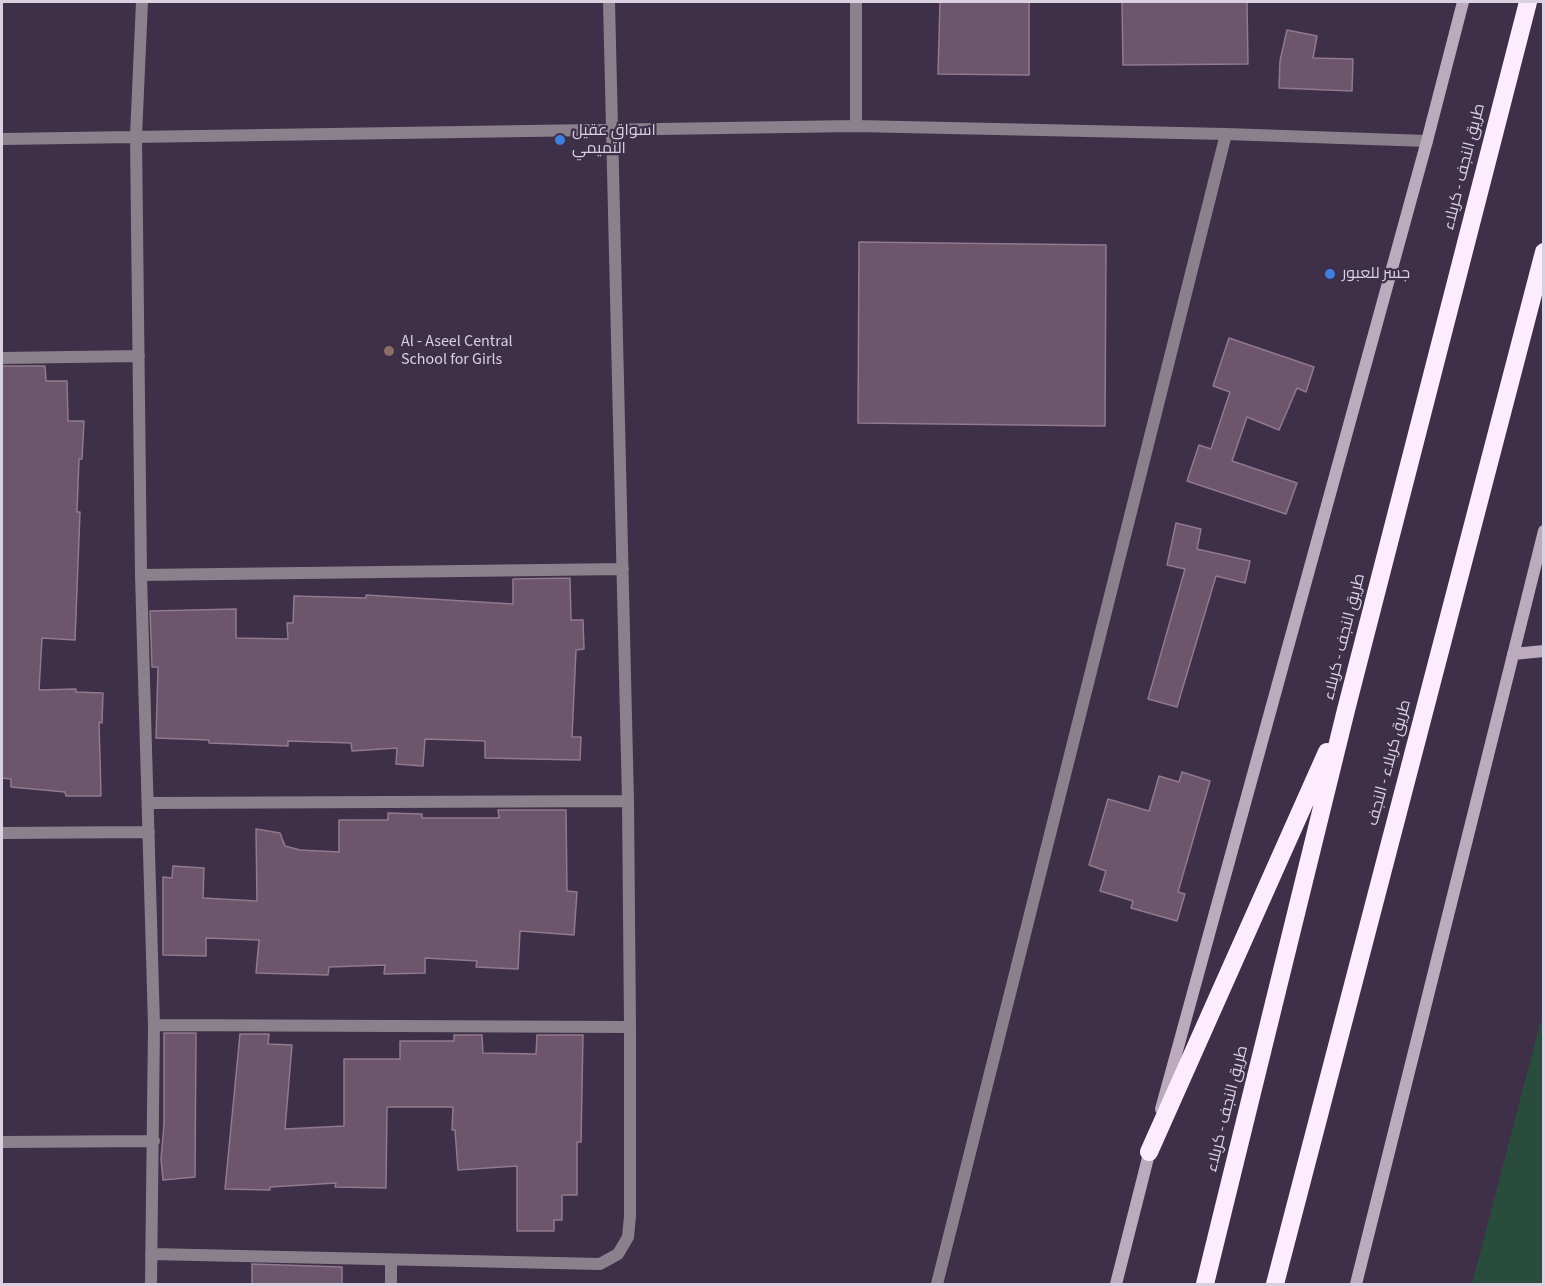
<!DOCTYPE html>
<meta charset="utf-8">
<style>
body{margin:0}
#map{position:relative;width:1545px;height:1286px;overflow:hidden;background:#3d3048;font-family:"Source Sans 3",sans-serif}
canvas{display:block}
.frame{position:absolute;inset:0;border:3px solid #d9d1e0;pointer-events:none}
</style>
<div id="map">
<canvas width="1545" height="1286"></canvas>
<div class="frame"></div>
</div>
<script>
const ctx = document.querySelector('canvas').getContext('2d');
ctx.lineJoin = 'round';
function paint(path, color) { ctx.fillStyle = color; ctx.fill(path, 'evenodd'); }
const poly = rows => new Path2D(rows.map(r => 'M' + r).join(''));
function trace(path, color, width, dash) { ctx.strokeStyle = color; ctx.lineWidth = width; ctx.lineCap = dash ? 'butt' : 'round'; ctx.setLineDash(dash || []); ctx.stroke(path); }
function write(font, color, halo, rows, align = 'center') {
  ctx.font = font + ' "Source Sans 3",Cairo,sans-serif'; ctx.lineWidth = 4.5; ctx.setLineDash([]); ctx.textBaseline = 'middle'; ctx.strokeStyle = halo; ctx.fillStyle = color; for (const [text, x, y, turn = 0] of rows) {
    ctx.save(); ctx.translate(x, y); ctx.rotate((+turn || 0) * Math.PI / 180); ctx.textAlign = isNaN(turn) ? turn : align; if (halo) ctx.strokeText(text, 0, 0); ctx.fillText(text, 0, 0); ctx.restore();
  }
}
const green = poly([
 [1543,1012,1543,1284,1472,1284]
]);
const building = poly([
 [940,2,1029,2,1029,75,938,74,940,2],
 [1122,2,1247,2,1248,64,1123,65,1122,2],
 [1287,30,1317,36,1313,58,1353,59,1352,91,1279,88,1280,61,1287,30],
 [859,242,1106,245,1105,426,858,423,859,242],
 [1229,338,1314,367,1306,392,1297,388,1279,430,1247,417,1232,461,1297,483,1286,514,1187,481,1199,445,1211,449,1230,392,1213,386,1229,338],
 [2,366,45,366,46,381,67,381,68,421,84,421,82,459,79,459,77,512,80,512,75,640,42,638,39,690,76,689,76,692,103,693,102,723,99,722,101,796,66,796,65,792,11,787,11,779,2,778,2,366],
 [1176,523,1201,529,1197,549,1250,561,1245,583,1216,576,1177,707,1148,699,1185,569,1167,565,1176,523],
 [570,578,571,620,583,620,584,649,576,650,572,737,581,737,580,760,485,758,485,741,425,739,423,766,396,764,397,748,352,751,351,743,288,741,288,746,209,743,209,740,156,738,158,667,152,667,150,611,236,609,236,638,288,639,287,623,293,623,294,596,366,598,366,595,513,604,513,579,570,578],
 [1182,772,1210,781,1178,892,1185,894,1177,921,1131,908,1133,901,1100,891,1106,871,1089,865,1108,799,1149,811,1159,776,1179,782,1182,772],
 [498,810,566,810,567,891,577,892,574,935,520,931,518,969,476,967,477,961,425,958,425,973,384,974,385,965,329,967,328,975,256,973,259,940,206,938,206,956,163,955,163,877,172,878,173,866,204,868,203,898,257,901,256,829,280,833,285,846,300,850,339,852,339,820,388,820,388,813,422,814,422,818,499,818,498,810],
 [164,1033,196,1033,195,1177,163,1180,161,1159,164,1124,164,1033],
 [240,1034,269,1034,268,1044,292,1045,285,1129,344,1126,344,1059,400,1059,400,1041,454,1041,454,1035,482,1035,483,1053,536,1054,537,1035,583,1035,581,1142,577,1142,577,1195,562,1195,562,1220,554,1220,554,1231,517,1231,517,1166,458,1170,455,1130,452,1130,453,1107,387,1107,386,1188,335,1187,336,1183,270,1187,270,1190,225,1189,240,1034],
 [252,1264,342,1267,342,1284,252,1284,252,1264]
]);
const lane = poly([
 [937,1284,1226,134]
]);
const street = poly([
 [142,2,136,136,141,575,154,1025,151,1284],
 [856,2,856,126],
 [2,139,856,126,1226,134,1427,141],
 [2,358,139,356],
 [141,575,623,569],
 [149,803,628,801],
 [2,833,149,832],
 [154,1025,630,1027],
 [2,1142,154,1141],
 [151,1254,600,1264,618,1254,628,1237,630,1216,630,1027,628,801,609,2],
 [391,1260,391,1284]
]);
const secondary = poly([
 [1513,654,1544,651],
 [1161,1109,1427,141,1463,2],
 [1116,1284,1151,1146],
 [1356,1284,1544,531]
]);
const highway = poly([
 [1149,1152,1327,752],
 [1205,1284,1346,710,1528,2],
 [1275,1284,1544,252]
]);
const markers = [
 [560,140,6,"#3f7fe0"],
 [1330,274,6,"#3f7fe0"],
 [389,351,6,"#8d6e63"]
];
const poiNames = [
 ["اسواق عقيل",572,131],
 ["التميمي",572,149],
 ["جسر للعبور",1342,274],
 ["Al - Aseel Central",401,342],
 ["School for Girls",401,360]
];
const streetNames = [
 ["طريق النجف - کربلاء",1465,167,-76],
 ["طريق النجف - کربلاء",1345,637,-76],
 ["طريق کربلاء - النجف",1390,763,-75],
 ["طريق النجف - کربلاء",1228,1109,-76]
];
paint(green, '#2a4c3c');
paint(building, '#6d556b');
trace(building, '#92798f', 1.5);
trace(lane, '#8b818c', 12);
trace(street, '#8b818c', 12);
trace(secondary, '#bbabbc', 12);
trace(highway, '#fcecfd', 18);
for (const [x, y, r, color] of markers) { const dot = new Path2D(); dot.arc(x, y, r, 0, 2 * Math.PI); ctx.fillStyle = color; ctx.fill(dot); trace(dot, '#3d3048', 2); }
write('16px', '#d9d1e0', '#3d3048', poiNames, 'left');
write('16px', '#d9d1e0', '#3d3048', streetNames);
</script>
